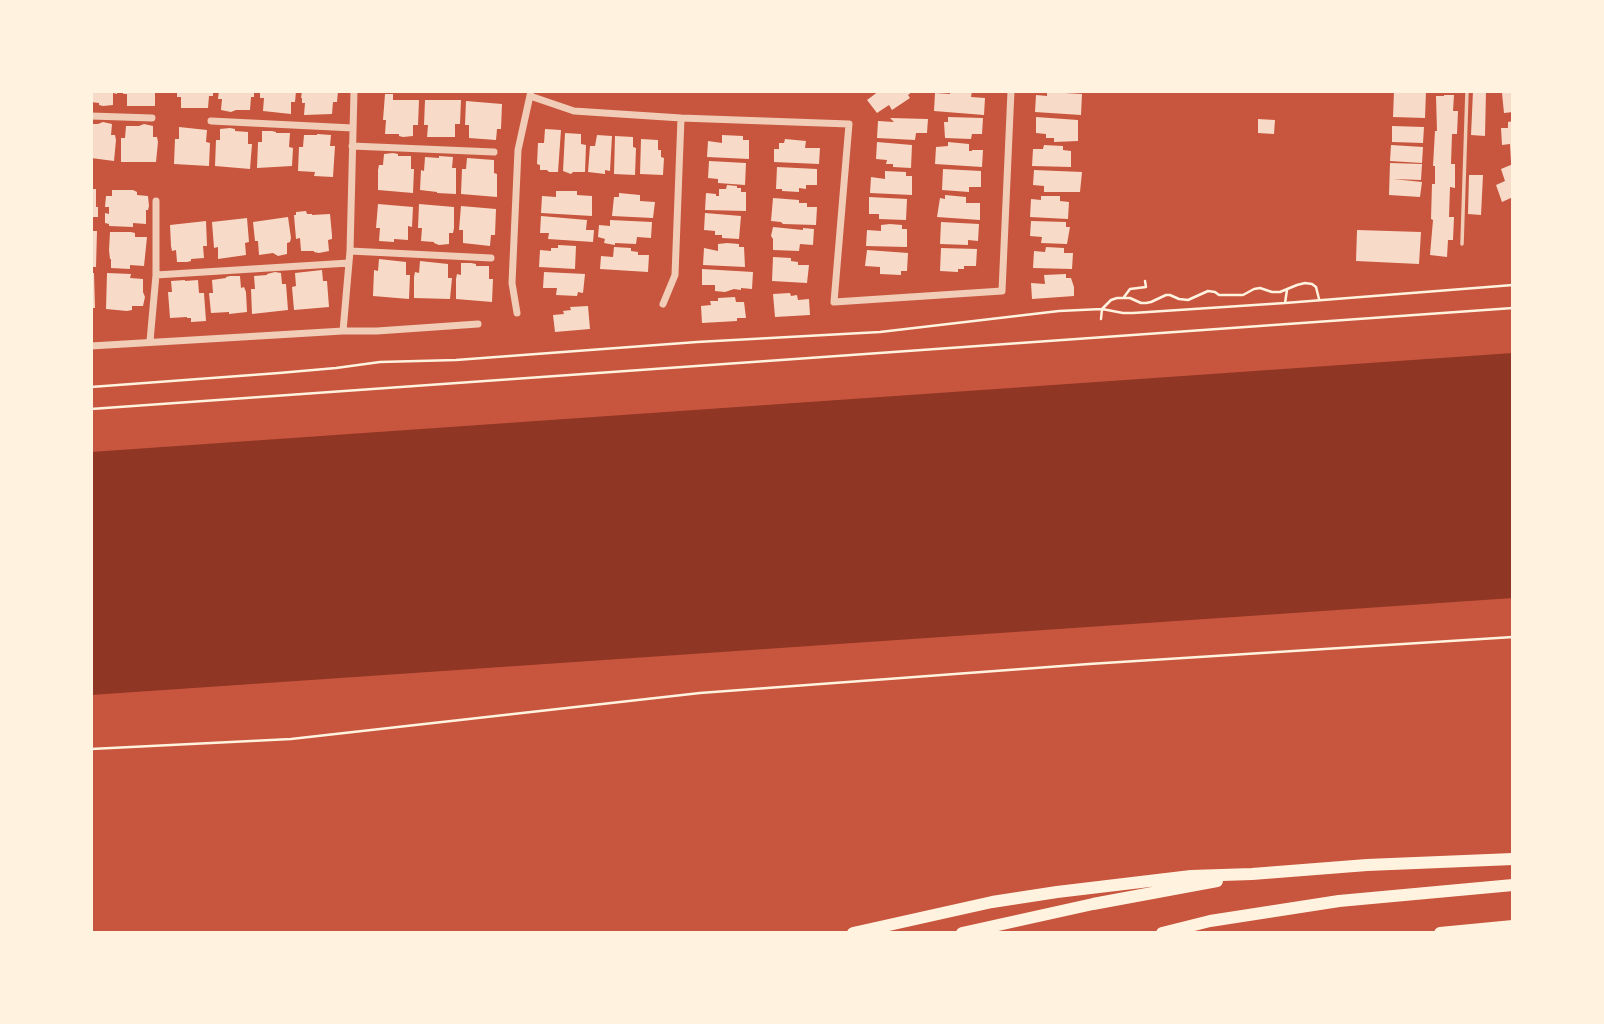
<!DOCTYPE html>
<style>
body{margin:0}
#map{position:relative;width:1604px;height:1024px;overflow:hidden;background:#c8553d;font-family:Poppins,sans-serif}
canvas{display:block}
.frame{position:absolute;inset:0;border:93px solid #fff3e0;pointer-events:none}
</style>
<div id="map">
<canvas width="1604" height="1024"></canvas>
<div class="frame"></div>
</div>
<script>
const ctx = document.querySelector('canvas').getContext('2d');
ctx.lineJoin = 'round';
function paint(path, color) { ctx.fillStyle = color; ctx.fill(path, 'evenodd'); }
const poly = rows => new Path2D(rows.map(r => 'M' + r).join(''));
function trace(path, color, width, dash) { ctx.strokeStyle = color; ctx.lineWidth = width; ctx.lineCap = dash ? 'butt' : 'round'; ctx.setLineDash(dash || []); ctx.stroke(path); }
const water = poly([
 [1513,353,1513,598,91,695,91,452]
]);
const building = poly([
 [91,91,117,91,117,94,113,93,113,105,103,106,99,105,99,103,91,102],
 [124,91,155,91,155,106,127,106,127,94,123,94],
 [177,91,213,91,213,96,209,96,208,108,181,108,181,97,177,97],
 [219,91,254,91,254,97,251,97,250,110,236,110,231,112,221,110,222,99,218,99],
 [260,91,296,91,295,102,291,102,291,114,263,111,264,98,260,98],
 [302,91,338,91,337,102,333,102,332,114,304,115,305,103,302,103,302,98,301,98],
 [879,91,913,91,908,95,910,98,892,110,889,105,877,113,867,100],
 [950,91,972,91,971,97,985,98,984,115,934,111,935,93,950,94],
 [1394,91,1426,91,1425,118,1393,117],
 [1473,91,1486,91,1485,136,1471,135],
 [1510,91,1513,91,1513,112,1504,113,1502,93,1510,92],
 [1047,92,1082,94,1081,115,1035,112,1036,95,1047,96],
 [385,94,393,94,393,100,419,100,418,125,413,125,413,136,403,137,399,136,399,134,385,134,386,120,383,120],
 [1444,95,1454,95,1453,111,1458,111,1457,134,1452,134,1451,164,1455,164,1455,188,1450,187,1449,217,1454,217,1453,240,1448,240,1447,257,1430,255,1433,220,1431,219,1432,184,1435,184,1435,166,1433,166,1435,131,1437,131,1436,96,1444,96],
 [425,100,461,100,460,124,455,124,455,137,427,137,428,125,424,125],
 [466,101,502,104,501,129,497,129,496,140,469,138,469,125,465,125],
 [948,117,983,118,982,134,972,134,971,139,945,138,944,122,948,122],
 [1036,117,1078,120,1078,141,1054,142,1054,138,1046,138,1046,134,1036,133],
 [890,118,928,119,927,133,916,133,915,140,877,138,878,121,894,122],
 [1258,119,1275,120,1274,134,1258,133],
 [1513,121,1513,162,1511,162,1510,144,1502,145,1501,128,1508,128,1508,122],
 [103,122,112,124,111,135,115,135,116,140,114,161,91,158,91,124,98,124],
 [144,124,153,126,153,137,157,137,158,142,156,162,121,162,121,138,125,138,126,126,139,126],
 [1392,126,1424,127,1423,143,1392,142],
 [179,127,207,130,206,142,210,143,209,166,174,164,175,139,179,139],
 [230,128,235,129,235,131,248,132,248,144,252,144,250,169,215,166,216,140,220,140,220,129],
 [545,129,561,130,558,172,549,172,547,170,540,170,540,165,537,164,538,143,544,143],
 [262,131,272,131,276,132,276,133,290,133,289,147,293,148,292,166,257,168,258,142,262,142],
 [565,133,581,134,581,144,586,145,585,172,573,172,571,174,563,171],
 [317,134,331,135,330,146,335,146,333,177,314,176,315,172,298,171,299,147,303,147,304,135,317,135],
 [597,135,612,136,610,171,605,170,605,174,588,172,590,146,595,146],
 [722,135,743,136,743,140,749,140,749,159,707,157,708,141,722,143],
 [615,136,633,137,633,147,636,148,635,175,614,174],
 [641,139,658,140,658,150,661,150,661,157,664,158,663,175,640,174],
 [785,139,806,141,805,148,820,148,819,164,774,162,774,149,779,149,779,143,784,143],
 [877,142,912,145,911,168,893,167,893,164,886,164,887,160,876,159],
 [948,142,969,144,969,151,972,151,972,150,983,150,982,167,935,164,936,147,948,146],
 [1044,145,1063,146,1063,150,1071,151,1071,167,1032,166,1033,149,1043,149],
 [1391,145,1423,147,1422,163,1390,161],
 [393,153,398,154,398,156,411,156,411,169,414,169,413,193,378,190,378,170,379,165,383,165,384,154],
 [439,156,453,157,452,168,456,168,456,194,437,193,437,192,420,190,421,170,424,171,425,157,439,158],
 [467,158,494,160,494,173,497,174,497,197,461,194,462,169,466,169],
 [709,161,746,163,745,185,718,183,718,179,708,178],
 [1390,163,1422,164,1421,180,1393,179,1422,182,1420,197,1389,195],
 [1513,164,1513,197,1502,202,1496,185,1505,181,1501,169],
 [777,167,817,169,817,185,806,185,806,189,799,188,799,192,782,191,782,189,776,189],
 [943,169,981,171,981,187,969,187,969,192,942,190],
 [1034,170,1082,172,1080,192,1044,192,1044,186,1033,185],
 [885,171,906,172,906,176,912,176,912,195,870,193,871,177,885,179],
 [1469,175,1483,175,1481,215,1468,214],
 [727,185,737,186,737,188,741,188,741,192,746,192,746,211,705,210,706,193,716,194,716,196,719,196,719,189,726,189],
 [91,189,96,189,96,207,98,207,98,217,91,217],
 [112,190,133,190,137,192,137,195,148,196,149,206,148,210,146,210,146,224,133,223,133,227,109,226,109,224,105,223,105,213,109,214,109,207,105,207,106,196,112,196],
 [556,191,577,191,577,195,592,196,592,216,541,213,542,196,556,197],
 [619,193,640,195,640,201,655,202,653,218,612,216,614,197,619,197],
 [945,195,966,197,966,203,980,203,980,220,937,217,940,198,945,199],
 [1041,196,1060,196,1060,201,1069,202,1068,219,1030,217,1031,199,1041,200],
 [869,197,907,199,906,220,879,219,879,214,869,214],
 [773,198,799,200,799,203,807,203,807,207,817,207,816,225,783,224,781,222,771,221],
 [378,204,413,207,412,227,408,226,408,240,394,239,394,242,379,241,380,228,376,228],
 [419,204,454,207,454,228,453,233,449,233,449,244,439,245,434,243,434,242,421,241,422,228,418,228],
 [461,206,496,209,495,235,491,235,490,246,463,243,463,230,459,230],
 [306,211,307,214,312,214,312,215,330,214,332,235,332,239,328,240,329,251,319,253,314,252,314,251,301,251,300,238,296,239,294,215,296,215,296,212],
 [705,213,741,216,739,239,722,238,722,235,715,235,715,231,704,230],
 [541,216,587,220,586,230,594,230,593,242,548,239,549,233,540,233],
 [288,217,291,238,290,242,287,243,287,254,278,256,273,253,259,255,258,241,255,241,253,222],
 [247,218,249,242,245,243,246,255,218,259,218,247,214,248,212,222],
 [610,220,652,222,651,238,637,237,636,244,615,243,615,245,604,243,605,239,598,237,599,225,610,226],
 [206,221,207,246,203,246,204,258,191,259,191,261,187,262,177,262,176,250,172,251,171,246,170,225],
 [1031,221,1066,222,1066,227,1070,227,1067,244,1041,243,1042,237,1030,236],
 [941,222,979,224,978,241,968,240,968,245,940,244],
 [890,224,902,225,902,229,907,229,907,247,866,246,867,230,881,231,881,225],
 [773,227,803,230,803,228,814,229,813,245,800,244,799,251,773,250,773,239,771,236],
 [1357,230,1421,232,1419,264,1356,261],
 [91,231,97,231,96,267,91,267],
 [110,232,131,232,135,233,135,237,147,237,144,266,130,265,130,269,111,268,111,259,110,259,109,250],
 [727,243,739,244,739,247,744,247,745,267,703,265,704,248,718,251,718,244],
 [558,245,576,246,575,269,539,267,540,250,551,251,551,248,558,248],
 [614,247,631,248,631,251,638,252,638,255,649,255,648,272,600,269,601,256,613,257],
 [1046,247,1064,248,1064,253,1073,253,1072,269,1033,268,1034,251,1045,252],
 [941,248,977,249,976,266,964,266,964,269,958,269,958,272,940,271],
 [867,250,908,253,907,271,901,271,901,275,880,274,880,267,865,266],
 [773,257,791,258,791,261,798,262,798,265,809,265,807,283,772,281],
 [379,259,406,262,406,275,410,275,409,299,373,296,374,270,378,271],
 [420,261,448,264,448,278,452,278,450,299,414,298,414,277,415,272,419,273],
 [461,263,471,263,476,264,476,266,489,266,489,279,493,279,492,302,456,299,456,279,457,274,461,275],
 [702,269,753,272,752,289,741,288,741,290,734,289,725,292,715,291,715,285,702,285],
 [322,270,323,281,327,281,329,307,294,310,292,287,296,286,295,273],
 [275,272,281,273,282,284,286,284,288,310,252,314,251,289,255,289,254,276,267,275,267,274],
 [544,272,585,274,583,293,578,292,577,296,556,295,557,288,543,288],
 [91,273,94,273,95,308,91,308],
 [107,273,131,274,130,278,143,279,143,292,145,297,143,306,132,306,132,310,127,311,106,309],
 [1066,274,1066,278,1071,278,1074,287,1074,296,1032,299,1031,283,1045,284,1044,275],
 [230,276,240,276,241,288,244,287,246,292,247,312,229,314,229,312,211,313,209,293,213,293,212,280,226,278,226,277],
 [185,280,185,281,198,280,199,293,204,293,206,321,191,322,191,318,187,318,187,317,170,318,168,292,172,292,171,281],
 [790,293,791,296,797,295,798,300,809,299,810,315,775,317,773,294],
 [735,297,736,302,744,302,746,318,737,318,737,321,702,323,701,306,711,305,710,301,718,301,718,298],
 [588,306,590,329,555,332,553,315,564,314,563,311,571,310,570,307]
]);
const path = poly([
 [1124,297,1130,289,1146,287,1145,281],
 [1285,303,1287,290],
 [1101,319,1102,309,1111,300,1117,298,1130,298,1141,303,1146,303,1151,302,1166,295,1170,295,1179,299,1188,300,1208,291,1215,292,1219,295,1243,295,1254,289,1260,288,1272,292,1280,292,1297,285,1305,283,1312,284,1316,287,1319,299],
 [91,387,279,373,336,368,380,362,456,360,697,342,880,332,1059,311,1102,309,1123,313,1133,313,1285,303,1513,285],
 [91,409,1513,308],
 [91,749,291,739,700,693,1089,664,1513,637]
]);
const service = poly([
 [1462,244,1467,91]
]);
const minor = poly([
 [530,96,574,111,681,118,849,124,834,302,1002,291,1011,91],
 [91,116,152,118],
 [211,121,353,128],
 [352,146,494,152],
 [350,251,491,258],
 [156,275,349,263],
 [663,304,675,275,681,118],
 [517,313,512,283,518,150,531,91],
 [343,331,350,251,354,91],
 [150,341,156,275,156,201],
 [91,346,343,331,377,331,478,324]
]);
const motorway = poly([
 [853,933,992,902,1057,892,1191,876,1252,874,1367,865,1513,859],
 [962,933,1093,904,1217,881],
 [1162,933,1210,921,1339,901,1513,885],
 [1440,933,1513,926]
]);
paint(water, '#8f3625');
paint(building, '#f7dbc8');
trace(path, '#fff3e0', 2.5);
trace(service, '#f1ccb7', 3.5);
trace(minor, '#f1ccb7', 7);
trace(motorway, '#fff3e0', 12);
</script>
